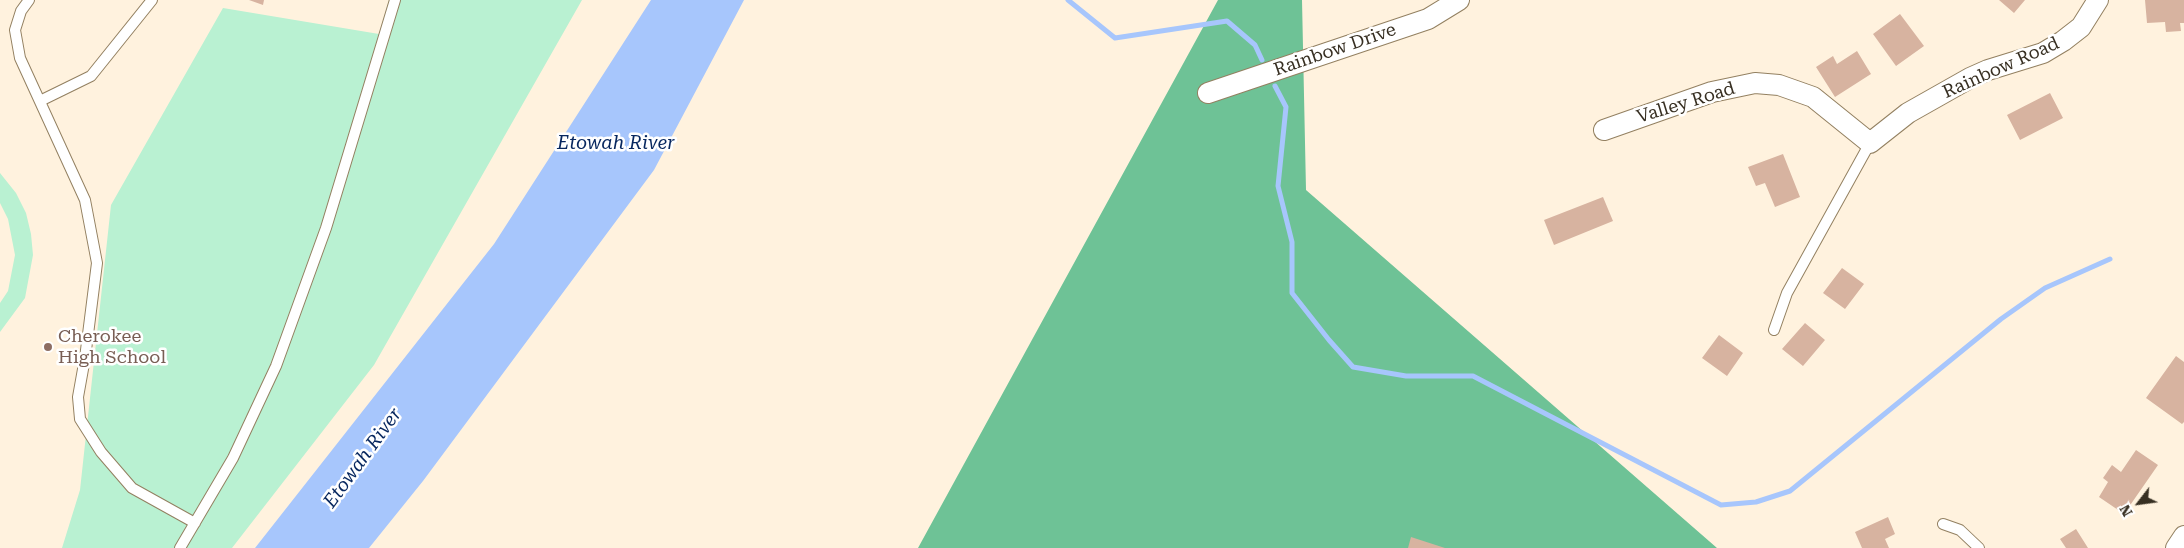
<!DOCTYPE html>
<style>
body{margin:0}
#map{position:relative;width:2184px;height:548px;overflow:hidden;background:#fff2de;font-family:"Roboto Serif",serif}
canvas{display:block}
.north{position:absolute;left:2114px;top:478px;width:50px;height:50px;-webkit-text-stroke:4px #fff;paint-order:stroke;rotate:240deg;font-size:14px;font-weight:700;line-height:20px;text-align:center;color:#372f22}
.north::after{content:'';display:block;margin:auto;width:18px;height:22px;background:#372f22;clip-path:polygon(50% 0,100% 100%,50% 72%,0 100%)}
</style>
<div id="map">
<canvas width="2184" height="548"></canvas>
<div class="north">N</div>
</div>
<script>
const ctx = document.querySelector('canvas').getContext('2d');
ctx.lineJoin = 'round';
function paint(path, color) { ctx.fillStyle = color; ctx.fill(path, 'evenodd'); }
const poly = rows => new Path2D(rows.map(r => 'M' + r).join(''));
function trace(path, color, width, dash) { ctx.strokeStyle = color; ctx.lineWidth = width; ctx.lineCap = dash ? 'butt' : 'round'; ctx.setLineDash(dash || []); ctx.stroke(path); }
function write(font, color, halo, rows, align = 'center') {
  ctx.font = font + ' "Roboto Serif",serif'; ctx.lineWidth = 5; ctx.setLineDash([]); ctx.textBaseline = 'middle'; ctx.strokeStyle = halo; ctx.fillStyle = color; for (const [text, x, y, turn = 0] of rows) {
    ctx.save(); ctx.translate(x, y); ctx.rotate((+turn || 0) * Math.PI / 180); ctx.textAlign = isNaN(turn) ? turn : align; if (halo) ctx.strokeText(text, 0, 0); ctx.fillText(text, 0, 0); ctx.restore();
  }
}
const green = poly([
 [389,0,582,0,374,365,232,548,62,548,80,490,111,205,223,8,379,34],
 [0,173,16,193,26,213,31,234,33,255,25,298,0,332,0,303,8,291,15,255,8,219,0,203]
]);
const forest = poly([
 [1218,0,1302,0,1306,190,1717,548,918,548]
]);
const water = poly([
 [651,0,744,0,654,170,423,481,369,548,255,548,494,244]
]);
const stream = poly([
 [1068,0,1115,38,1227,21,1255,45,1262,60],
 [1275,86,1286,107,1278,186,1292,242,1292,293,1329,340,1353,367,1406,376,1473,376,1721,505,1756,502,1790,491,2001,319,2045,288,2110,259]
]);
const building = poly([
 [249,0,264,0,263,5],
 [1999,0,2025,0,2014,13],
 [2145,0,2184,0,2184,23,2180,23,2181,31,2166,32,2165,22,2147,23],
 [1900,14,1924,46,1896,66,1873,34],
 [1857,51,1871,74,1835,97,1816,67,1833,56,1837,64],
 [2050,93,2063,118,2020,140,2007,115],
 [1783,154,1800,197,1775,207,1765,183,1756,186,1748,167],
 [1603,197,1613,221,1554,245,1544,220],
 [1842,268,1864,284,1845,309,1823,293],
 [1805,323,1825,340,1803,366,1782,349],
 [1719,335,1743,353,1727,376,1702,358],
 [2176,356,2184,362,2184,422,2182,424,2146,398],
 [2136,450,2158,465,2124,514,2099,497,2108,482,2103,478,2112,465,2121,472],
 [1888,517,1895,534,1885,539,1889,548,1862,548,1855,532],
 [2076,529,2088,548,2066,548,2060,539],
 [1411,537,1445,548,1408,548]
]);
const service = poly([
 [29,0,21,11,15,30,20,58,85,200,97,263,85,358,78,397,80,419,101,452,132,488,195,523],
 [40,101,91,76,152,0],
 [1774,330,1787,293,1870,143],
 [1943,524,1960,530,1979,548],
 [180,548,233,458,276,366,326,228,395,0]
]);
const minor = poly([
 [1208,93,1428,19,1459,0],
 [1604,130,1712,92,1755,83,1779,85,1813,97,1870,143,1908,113,1970,78,1988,70,2043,53,2063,41,2081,27,2098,0],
 [2176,548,2184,536]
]);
const markers = [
 [48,347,5,"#8d6e63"]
];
const streetNames = [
 ["Rainbow Drive",1335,50,-19],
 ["Rainbow Road",2001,68,-24],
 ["Valley Road",1686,103,-17]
];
const educationNames = [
 ["Cherokee",58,337],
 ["High School",58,358]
];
const waterNames = [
 ["Etowah River",616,143],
 ["Etowah River",363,458,-54]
];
paint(green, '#b9f1d2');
paint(forest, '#6ec296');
paint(water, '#a7c6fc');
trace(stream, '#a7c6fc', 5);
paint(building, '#d7b3a0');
trace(service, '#938061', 12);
trace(minor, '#938061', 22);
trace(service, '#fff', 10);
trace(minor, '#fff', 20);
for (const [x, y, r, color] of markers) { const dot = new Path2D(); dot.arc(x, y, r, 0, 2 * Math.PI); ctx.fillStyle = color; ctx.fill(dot); trace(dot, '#fff', 2); }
write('18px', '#372f22', '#fff', streetNames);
write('18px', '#785e54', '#fff', educationNames, 'left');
write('italic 19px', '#07275f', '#fff', waterNames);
</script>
